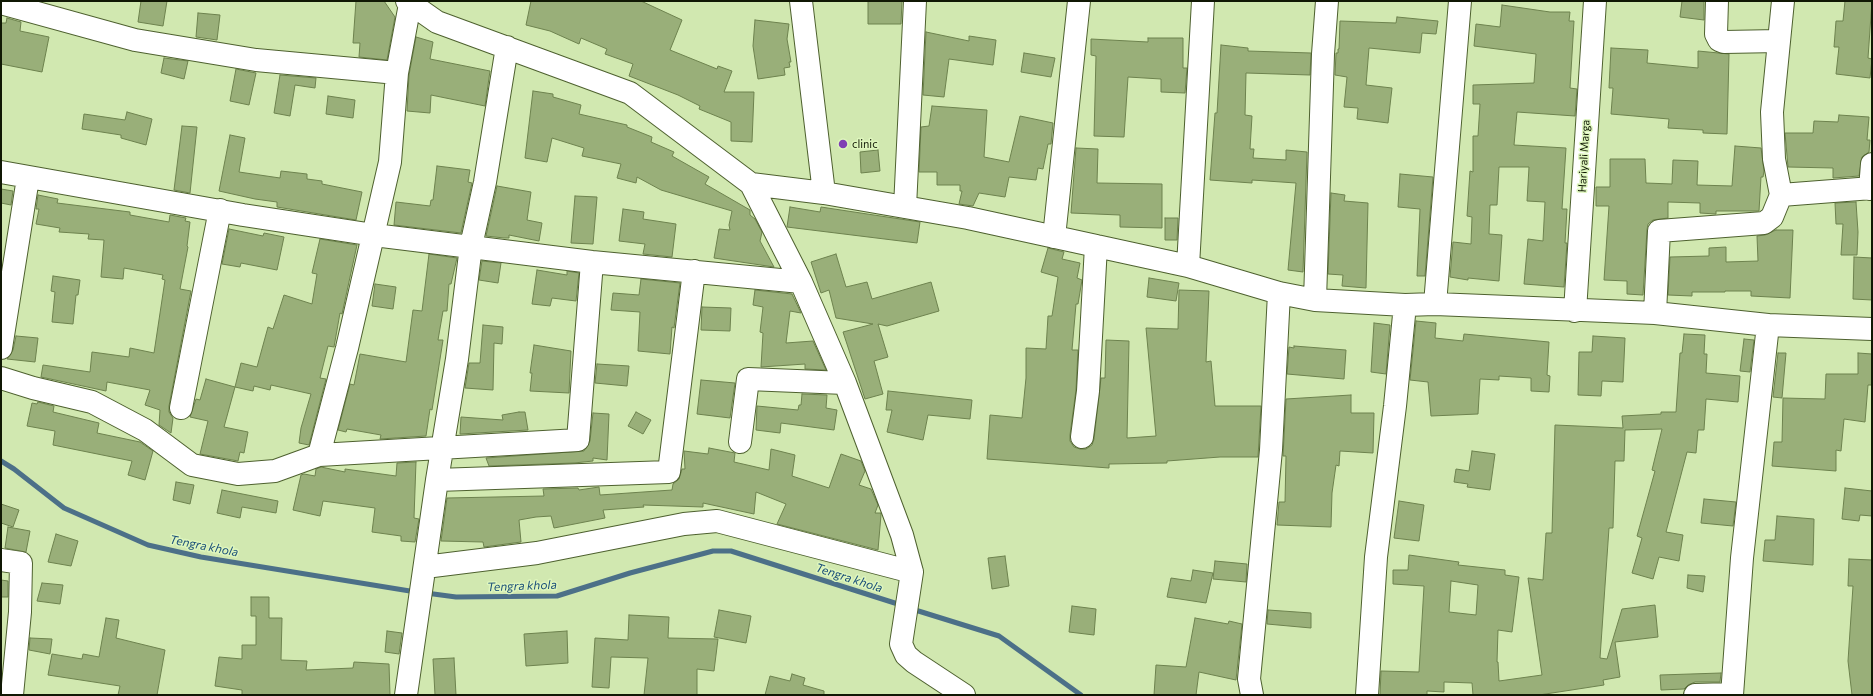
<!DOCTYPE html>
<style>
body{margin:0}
#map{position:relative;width:1873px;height:696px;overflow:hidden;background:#d1e8b0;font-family:Commissioner,sans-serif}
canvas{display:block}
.frame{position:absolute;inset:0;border:2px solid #101804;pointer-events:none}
</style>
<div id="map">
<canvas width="1873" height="696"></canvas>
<div class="frame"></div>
</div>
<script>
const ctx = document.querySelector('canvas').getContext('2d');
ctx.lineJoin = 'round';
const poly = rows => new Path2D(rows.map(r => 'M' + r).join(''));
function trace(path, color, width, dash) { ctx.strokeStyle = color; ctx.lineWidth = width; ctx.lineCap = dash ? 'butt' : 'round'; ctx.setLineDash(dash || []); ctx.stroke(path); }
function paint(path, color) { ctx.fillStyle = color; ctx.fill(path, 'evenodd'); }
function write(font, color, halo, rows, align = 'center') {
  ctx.font = font + ' Commissioner,sans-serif'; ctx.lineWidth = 3; ctx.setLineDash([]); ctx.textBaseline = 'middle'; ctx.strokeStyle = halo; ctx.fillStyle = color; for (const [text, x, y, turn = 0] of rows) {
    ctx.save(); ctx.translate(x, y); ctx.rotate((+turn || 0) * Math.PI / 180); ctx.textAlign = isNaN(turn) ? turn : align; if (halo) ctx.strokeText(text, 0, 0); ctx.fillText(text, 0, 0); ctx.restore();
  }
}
const stream = poly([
 [1,461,14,469,64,508,148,545,201,557,416,592],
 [426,593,456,597,557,596,630,573,713,551,731,551,901,605],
 [912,609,999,636,1081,695]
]);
const building = poly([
 [141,1,167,1,163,26,138,22,141,1],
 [356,1,384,1,395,17,387,60,359,57,360,43,353,43,356,1],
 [531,1,641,1,682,20,670,50,717,69,718,66,732,71,724,92,754,92,752,142,731,141,731,122,699,109,700,106,678,95,629,76,633,64,605,54,607,49,581,38,579,44,550,31,526,25,531,1],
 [868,1,902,1,901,24,868,24,868,1],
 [1682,1,1704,1,1704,20,1680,17,1682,1],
 [1845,1,1872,1,1868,58,1872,59,1870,78,1836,74,1839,47,1834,47,1836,21,1843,21,1845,1],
 [1502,5,1550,12,1570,12,1569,21,1574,21,1570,88,1577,89,1575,116,1517,112,1514,145,1566,148,1562,209,1567,209,1565,243,1567,243,1564,287,1524,284,1528,239,1543,241,1545,202,1527,201,1529,167,1499,167,1497,205,1490,205,1489,234,1502,235,1499,281,1468,278,1468,280,1450,277,1453,242,1471,244,1472,217,1467,216,1470,171,1473,172,1473,136,1478,136,1480,104,1473,104,1473,85,1534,83,1536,54,1474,46,1476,24,1500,27,1502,5],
 [198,13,220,15,217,40,196,37,198,13],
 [1397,17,1438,21,1436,34,1422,33,1420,53,1369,48,1366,85,1392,88,1388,123,1357,119,1358,108,1344,107,1347,77,1335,75,1336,53,1338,53,1338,49,1339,49,1340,21,1396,23,1397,17],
 [7,18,21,22,20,31,49,37,42,72,1,64,1,23,6,23,7,18],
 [755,20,789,24,787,39,791,62,789,62,790,67,784,68,785,75,758,79,753,46,755,20],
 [926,32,969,41,969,36,996,40,993,65,949,59,944,97,923,95,926,32],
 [416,37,433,42,430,59,490,71,485,106,431,95,430,113,407,111,409,75,416,37],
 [1148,38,1183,38,1183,68,1187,68,1185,93,1161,92,1161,79,1128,77,1124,137,1094,136,1096,56,1091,55,1091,39,1148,42,1148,38],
 [1221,45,1248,48,1248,51,1311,53,1310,75,1246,73,1245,115,1252,116,1250,149,1254,149,1253,158,1286,160,1286,150,1307,152,1303,272,1288,270,1296,183,1252,180,1252,183,1210,180,1215,113,1217,113,1221,45],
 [1611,48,1648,50,1647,63,1698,68,1698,51,1729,54,1727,134,1703,133,1703,130,1668,128,1669,119,1611,114,1613,88,1609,88,1611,48],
 [1024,53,1055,58,1051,77,1021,72,1024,53],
 [164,58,188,61,184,79,161,73,164,58],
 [236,69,256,73,249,105,230,101,236,69],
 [280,75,316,78,315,88,295,85,290,116,274,113,280,75],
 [533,91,553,94,553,97,581,105,579,114,627,125,627,127,652,137,651,142,674,152,672,156,709,177,705,184,750,210,750,215,755,219,762,232,760,241,774,267,714,258,719,229,730,230,729,225,732,211,661,190,637,177,636,183,617,178,621,164,582,156,584,148,552,138,547,162,525,158,533,91],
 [328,96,355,100,353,118,326,114,328,96],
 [932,106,987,110,984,157,1009,162,1020,116,1053,123,1051,144,1048,144,1043,169,1038,168,1036,180,1009,177,1005,197,979,193,973,206,959,204,962,191,960,191,960,185,937,185,937,172,919,172,921,127,929,126,932,106],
 [127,112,152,119,146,145,121,138,121,135,82,129,84,114,125,120,127,112],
 [1839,115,1869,117,1867,140,1870,140,1869,152,1862,157,1859,176,1833,178,1833,168,1788,167,1785,133,1813,133,1814,121,1838,122,1839,115],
 [182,126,197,127,190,193,174,190,182,126],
 [230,135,245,138,239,172,280,178,281,171,307,174,307,179,322,181,322,184,362,192,356,220,277,207,277,202,255,199,219,191,230,135],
 [1735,146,1761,148,1764,171,1763,177,1761,177,1759,211,1716,211,1716,214,1700,213,1700,203,1668,202,1668,218,1653,220,1648,224,1647,230,1643,295,1627,294,1627,281,1604,280,1609,206,1596,206,1596,187,1610,187,1610,159,1645,159,1646,183,1672,184,1673,160,1698,161,1697,185,1732,186,1735,146],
 [1076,148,1098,149,1097,183,1162,184,1162,228,1120,227,1120,215,1071,213,1076,148],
 [878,150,880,171,861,173,860,152,878,150],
 [437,166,470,170,468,182,472,183,461,233,394,225,396,202,430,206,431,200,433,200,437,166],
 [1400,174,1433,177,1425,276,1417,276,1420,209,1398,207,1400,174],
 [497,186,531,192,527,220,542,223,539,241,509,235,509,238,504,238,486,236,497,186],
 [1,189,13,191,11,205,1,203,1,189],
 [1331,193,1345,195,1344,201,1368,203,1366,288,1342,286,1343,275,1328,274,1331,193],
 [38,195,58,199,57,203,130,212,130,215,169,222,170,215,186,218,185,221,190,222,187,246,188,247,180,289,191,291,169,406,169,412,173,418,171,433,159,425,160,410,145,405,150,390,107,382,106,391,41,377,43,365,90,372,92,352,129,357,130,348,154,353,165,280,162,279,163,275,124,268,123,279,101,277,104,240,88,239,89,234,59,232,60,228,36,224,39,209,36,209,38,195],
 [575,196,597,197,593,244,571,243,575,196],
 [1856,202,1858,232,1857,255,1841,255,1843,224,1836,224,1835,203,1856,202],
 [790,207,820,212,821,207,920,222,917,243,787,227,790,207],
 [623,209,644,212,643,219,676,224,672,257,643,254,645,244,619,241,623,209],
 [1165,218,1178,218,1177,240,1165,240,1165,218],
 [229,229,263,236,264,233,284,237,277,270,241,263,240,267,222,264,229,229],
 [1776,230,1793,230,1790,298,1751,296,1751,291,1725,291,1725,292,1692,292,1692,296,1668,295,1670,257,1709,256,1709,248,1726,247,1726,262,1758,261,1757,236,1765,235,1776,230],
 [320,239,357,245,342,314,340,313,334,347,328,346,320,378,326,379,309,445,299,443,301,428,311,394,271,385,270,390,254,386,253,391,235,387,241,363,257,367,268,327,273,329,284,295,312,304,317,274,312,273,320,239],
 [1048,248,1064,252,1062,259,1080,263,1077,278,1082,280,1078,304,1076,304,1072,350,1078,350,1076,390,1070,435,1070,441,1074,447,1080,449,1086,449,1092,445,1094,439,1101,378,1105,378,1106,340,1129,341,1127,438,1156,436,1146,328,1178,329,1179,290,1209,291,1206,362,1211,361,1215,406,1261,406,1258,457,1220,457,1167,461,1167,463,1109,464,1109,468,987,459,990,415,1022,418,1026,378,1026,348,1046,349,1048,316,1052,316,1058,277,1041,272,1048,248],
 [429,254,457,258,451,284,449,284,447,311,443,311,438,340,443,340,432,410,430,409,426,436,380,439,381,435,347,429,346,432,338,430,350,384,354,385,360,354,406,362,413,310,422,311,429,254],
 [836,254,846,287,867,282,872,299,931,282,939,311,887,326,878,324,888,357,874,361,883,394,865,399,843,332,873,324,836,318,829,290,821,293,811,262,836,254],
 [1854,257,1872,258,1872,300,1853,299,1854,257],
 [482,261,501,263,498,283,479,280,482,261],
 [537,270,567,275,567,271,579,273,576,301,552,298,550,306,532,304,537,270],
 [53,276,80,280,78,295,76,295,73,324,52,322,55,292,51,291,53,276],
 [1149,278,1179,283,1176,301,1147,297,1149,278],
 [641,279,680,283,674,328,672,327,670,354,638,351,640,312,611,310,613,293,639,295,641,279],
 [375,284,396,287,393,309,372,306,375,284],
 [755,290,792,294,801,313,790,311,786,343,813,341,826,370,805,369,805,364,761,367,763,333,760,332,763,307,753,305,755,290],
 [702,307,731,308,730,331,701,330,702,307],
 [1416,321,1436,323,1435,338,1463,341,1464,334,1549,342,1547,375,1550,376,1549,392,1531,391,1531,378,1499,376,1499,380,1480,379,1478,414,1431,416,1428,382,1410,380,1416,321],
 [1374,323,1390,325,1386,374,1371,372,1374,323],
 [483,325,503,327,502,344,494,343,493,390,465,388,469,363,480,363,483,325],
 [1684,334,1705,335,1704,354,1707,354,1706,373,1740,376,1738,402,1706,399,1704,430,1698,430,1696,453,1687,452,1666,532,1683,535,1679,561,1659,557,1653,579,1632,573,1642,538,1637,536,1655,471,1652,470,1662,429,1625,430,1624,461,1615,461,1613,528,1609,528,1600,658,1607,659,1622,609,1655,605,1658,637,1615,642,1620,677,1603,680,1604,685,1539,695,1473,695,1472,683,1444,682,1444,692,1427,691,1427,695,1380,695,1381,671,1419,672,1424,586,1393,584,1393,570,1408,570,1409,555,1459,562,1458,565,1505,570,1505,575,1519,577,1512,632,1498,630,1497,662,1498,662,1499,681,1542,675,1528,578,1543,580,1546,533,1552,533,1555,425,1623,428,1622,416,1661,414,1661,412,1676,412,1680,353,1682,353,1684,334],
 [1451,581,1478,585,1476,615,1449,612,1451,581],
 [16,336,38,338,35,362,7,359,13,350,16,336],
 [1593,336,1625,338,1623,382,1602,381,1601,396,1578,395,1579,352,1592,352,1593,336],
 [1744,339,1754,340,1750,372,1740,371,1744,339],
 [534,345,571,351,569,393,530,391,532,373,530,373,534,345],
 [1294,346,1346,350,1344,379,1287,374,1289,347,1294,348,1294,346],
 [1778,353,1786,353,1782,398,1773,397,1778,353],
 [1858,353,1872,354,1872,385,1868,385,1865,422,1844,419,1841,451,1836,450,1836,471,1772,466,1774,442,1782,442,1783,398,1825,399,1826,374,1858,374,1858,353],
 [597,364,629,366,627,386,595,383,597,364],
 [206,379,235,387,224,427,248,432,244,453,240,452,238,461,200,454,208,421,190,417,196,399,200,400,206,379],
 [701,380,735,383,730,418,697,414,701,380],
 [888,391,972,400,970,419,928,415,923,440,887,432,892,410,886,410,888,391],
 [802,394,827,395,826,408,837,410,834,430,781,423,780,433,756,430,757,406,798,410,799,405,801,405,802,394],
 [1351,395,1351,413,1374,413,1373,453,1340,451,1339,466,1336,465,1332,493,1331,527,1277,525,1279,502,1285,502,1286,456,1283,456,1286,399,1351,395],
 [38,402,54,406,53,412,99,423,97,433,140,442,153,451,145,480,128,475,132,461,53,445,55,431,27,426,32,403,37,404,38,402],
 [519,412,525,412,528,430,460,434,461,417,503,420,502,415,519,412],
 [636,412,651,420,643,434,628,426,636,412],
 [593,413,609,414,607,460,593,458,593,461,574,463,489,466,486,458,584,451,590,441,593,413],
 [709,448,735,453,734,462,769,470,771,449,795,455,792,476,829,488,841,454,861,461,865,471,859,485,871,489,878,505,875,513,881,513,881,515,878,550,777,524,786,504,756,492,754,514,703,503,703,507,643,505,644,507,603,510,605,518,554,528,551,516,536,517,519,520,521,542,484,547,483,542,441,541,447,498,544,496,543,489,578,488,579,490,599,487,600,495,672,490,673,484,679,479,682,469,685,469,684,451,708,454,709,448],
 [1472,451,1495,454,1490,490,1467,487,1468,484,1454,482,1456,469,1469,471,1472,451],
 [416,462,414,518,419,519,415,542,401,541,401,536,372,532,375,508,323,501,320,516,293,510,301,475,304,474,315,476,316,469,321,467,345,472,345,469,396,476,397,463,416,462],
 [176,482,194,485,190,504,173,500,176,482],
 [1845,488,1872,491,1872,516,1860,515,1859,521,1842,519,1845,488],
 [222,490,278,501,276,513,242,507,240,518,217,513,222,490],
 [1704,499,1736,502,1733,526,1701,523,1704,499],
 [1399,501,1424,505,1419,541,1394,538,1399,501],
 [1,504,19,510,13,527,1,523,1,504],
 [1777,516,1814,519,1813,565,1763,561,1765,540,1775,540,1777,516],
 [8,527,30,531,26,552,5,548,8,527],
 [56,534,78,541,71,566,48,562,56,534],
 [1005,556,1009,586,992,589,988,558,1005,556],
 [1849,559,1872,560,1872,695,1852,695,1848,661,1853,586,1848,586,1849,559],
 [1215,561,1247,564,1246,582,1213,579,1215,561],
 [1193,570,1213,573,1206,603,1167,597,1171,578,1191,581,1193,570],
 [1688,575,1705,576,1703,592,1687,588,1688,575],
 [1,580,8,581,8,597,1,597,1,580],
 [42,583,63,585,60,604,37,601,42,583],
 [251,597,269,597,269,618,282,618,281,660,307,661,306,670,353,668,354,662,389,664,390,695,242,695,242,690,215,686,219,657,242,659,242,645,256,645,256,616,251,616,251,597],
 [1072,606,1096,609,1094,635,1069,632,1072,606],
 [719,610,751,616,746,643,714,637,719,610],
 [1268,610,1311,613,1311,628,1267,624,1268,610],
 [629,615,669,617,668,638,718,639,714,671,697,669,697,695,644,695,648,658,611,657,609,688,592,687,595,638,628,640,629,615],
 [106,618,119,620,116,638,165,650,157,695,118,695,120,686,48,675,52,654,82,659,83,654,99,657,106,618],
 [1195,618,1228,624,1229,621,1242,624,1236,680,1199,672,1196,695,1154,695,1156,665,1186,667,1195,618],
 [387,631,402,633,399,654,385,652,387,631],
 [567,631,568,663,526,666,524,634,567,631],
 [30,638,52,639,50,654,29,650,30,638],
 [454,658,456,695,435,695,433,659,454,658],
 [1721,673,1720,682,1695,682,1688,685,1684,689,1661,690,1660,675,1721,673],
 [792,674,805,678,803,685,824,691,824,695,765,695,770,676,790,681,792,674]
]);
const minor = poly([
 [407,1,437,22,630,93,751,184,824,193,968,218,1188,266,1279,293,1315,300,1405,305,1435,304,1655,313,1768,325,1872,329],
 [801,1,824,193],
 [1717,1,1716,34,1719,40,1724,42,1779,41],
 [1,3,135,40,256,60,397,73],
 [1,172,243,215,374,235,592,262,801,282],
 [1870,189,1872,164],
 [1781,195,1774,159,1772,112,1783,1],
 [905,207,915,1],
 [1054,237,1079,1],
 [1188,266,1203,1],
 [1315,300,1323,54,1327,1],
 [1435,304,1460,1],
 [1575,311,1595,1],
 [1655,313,1659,231,1764,223,1772,217,1781,195,1872,188],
 [1,348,28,178],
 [1,378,33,388,92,402,145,430,192,465,238,474,275,471,319,455,578,440,592,262],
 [181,408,220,210],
 [1082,437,1088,391,1096,246],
 [740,442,748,379,845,383],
 [319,455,347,348,390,162,397,73,410,4],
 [437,480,669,472,694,271],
 [1,560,21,563,20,612,12,695],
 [425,567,537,553,684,524,717,521,912,572,902,535,845,383,801,282,751,184],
 [912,572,901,644,906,655,914,662,964,695],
 [406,695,437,480,457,359,471,246,485,182,507,47],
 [1252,695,1249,679,1271,450,1279,293],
 [1367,695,1376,557,1395,406,1405,305],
 [1695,695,1732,694],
 [1732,695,1742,558,1768,325]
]);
const markers = [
 [843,144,5,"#7f3fb4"]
];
const poiNames = [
 ["clinic",852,144]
];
const streetNames = [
 ["Hariyali Marga",1584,156,-87]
];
const waterNames = [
 ["Tengra khola",204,546,11],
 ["Tengra khola",849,578,18],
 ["Tengra khola",522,586,-2]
];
trace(stream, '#4c7088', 5);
paint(building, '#99af79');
trace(building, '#6d824e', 1);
trace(minor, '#4e612f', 24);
trace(minor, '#fff', 22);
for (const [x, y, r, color] of markers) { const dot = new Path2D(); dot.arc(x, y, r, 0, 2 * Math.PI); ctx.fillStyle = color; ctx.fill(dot); trace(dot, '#def6bd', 1.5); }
write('11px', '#101804', '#def6bd', poiNames, 'left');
write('11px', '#101804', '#def6bd', streetNames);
write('italic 12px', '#194e78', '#def6bd', waterNames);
</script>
